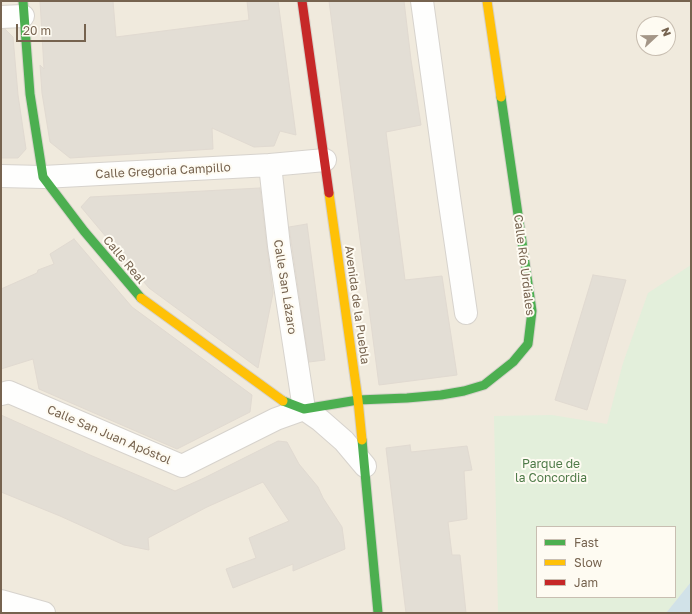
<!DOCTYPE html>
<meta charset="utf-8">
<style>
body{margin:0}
#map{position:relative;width:692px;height:614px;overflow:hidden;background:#f8f6ef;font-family:"Golos Text",sans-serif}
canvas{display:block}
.frame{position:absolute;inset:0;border:2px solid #76634f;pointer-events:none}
.legend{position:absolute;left:536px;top:526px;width:140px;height:72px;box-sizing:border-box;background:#fefbf2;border:1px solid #c8beb1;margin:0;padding:5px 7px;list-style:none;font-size:12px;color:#76634f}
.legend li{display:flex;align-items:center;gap:8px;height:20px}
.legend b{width:20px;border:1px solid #c8beb1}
.north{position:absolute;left:636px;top:16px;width:40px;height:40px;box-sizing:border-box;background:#fefbf2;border:1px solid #c8beb1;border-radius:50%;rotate:68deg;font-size:11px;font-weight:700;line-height:16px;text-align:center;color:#76634f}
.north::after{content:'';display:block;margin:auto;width:14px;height:18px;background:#a49687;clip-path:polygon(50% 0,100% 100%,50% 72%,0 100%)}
.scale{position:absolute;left:16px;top:24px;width:70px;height:18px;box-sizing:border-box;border:2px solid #76634f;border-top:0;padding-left:5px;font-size:12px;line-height:14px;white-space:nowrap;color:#76634f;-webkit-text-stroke:3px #fefbf2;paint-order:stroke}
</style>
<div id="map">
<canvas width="692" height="614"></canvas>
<div class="frame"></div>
<ul class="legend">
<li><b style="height:5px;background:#4caf50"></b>Fast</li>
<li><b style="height:5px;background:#ffc107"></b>Slow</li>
<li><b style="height:5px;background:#c62828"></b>Jam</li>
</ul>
<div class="north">N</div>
<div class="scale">20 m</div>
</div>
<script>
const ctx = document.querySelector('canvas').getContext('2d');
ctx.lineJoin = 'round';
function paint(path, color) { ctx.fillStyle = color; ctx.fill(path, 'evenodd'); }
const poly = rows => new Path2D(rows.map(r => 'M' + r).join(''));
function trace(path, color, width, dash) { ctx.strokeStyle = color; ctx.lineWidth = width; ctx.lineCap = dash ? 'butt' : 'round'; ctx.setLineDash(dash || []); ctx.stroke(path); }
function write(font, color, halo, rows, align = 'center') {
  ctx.font = font + ' "Golos Text",sans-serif'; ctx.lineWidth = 4; ctx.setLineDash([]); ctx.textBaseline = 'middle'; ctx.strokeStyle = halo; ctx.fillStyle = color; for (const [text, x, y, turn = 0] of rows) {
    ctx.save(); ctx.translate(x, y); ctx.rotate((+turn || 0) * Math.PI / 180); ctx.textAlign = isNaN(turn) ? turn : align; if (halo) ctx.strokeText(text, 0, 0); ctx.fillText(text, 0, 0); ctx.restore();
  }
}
const residential = poly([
 [1,1,691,1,691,613,1,613],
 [644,24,668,24,668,48,644,48],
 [537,527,675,527,675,597,537,597]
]);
const green = poly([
 [691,265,691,582,666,613,498,613,494,416,552,415,607,424,623,363,648,293],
 [537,527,675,527,675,597,537,597]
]);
const water = poly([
 [691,582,691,613,666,613]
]);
const building = poly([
 [40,1,113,1,116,37,249,20,247,1,278,1,296,135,280,131,274,146,254,147,212,128,213,149,70,158,50,142,42,93,40,65,44,69,40,1],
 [329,1,404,1,411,60,421,125,386,132,405,280,442,276,457,375,379,385,329,1],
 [1,29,5,29,13,37,18,95,26,149,18,158,1,158,1,29],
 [260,188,267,248,273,293,258,368,149,288,81,207,90,197,260,188],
 [307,224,325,360,309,362,289,227,307,224],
 [74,239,132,307,252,395,250,412,177,449,39,389,33,359,1,369,1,289,37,273,38,270,54,264,50,254,74,239],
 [593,275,626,280,587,410,555,400,593,275],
 [1,415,90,455,175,491,204,478,278,441,287,442,299,464,318,487,323,498,342,527,345,549,293,571,293,564,233,588,226,569,256,558,249,538,289,521,263,482,207,507,148,538,149,550,124,545,60,516,1,492,1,415],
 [410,445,411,452,467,446,472,470,464,471,467,519,448,522,452,555,460,555,466,613,406,613,386,448,410,445]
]);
const street = poly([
 [422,1,449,197,466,313],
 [1,17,23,16],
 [270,165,279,246,304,409],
 [1,176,43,177,270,165,325,160],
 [1,394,9,392,182,466,276,419,304,409],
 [304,409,320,420,344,441,365,466],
 [1,601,44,613]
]);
const fast = poly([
 [23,1,30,94,43,177,84,231,141,298],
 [283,401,304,409,358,400,407,398,441,395,464,391,484,385,513,362,528,344,532,311,501,97],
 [362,440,378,613]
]);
const slow = poly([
 [487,1,501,97],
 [329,193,358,400,362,440],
 [141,298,283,401]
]);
const jam = poly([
 [302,1,329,193]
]);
const streetNames = [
 ["Calle Gregoria Campillo",163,171,-3],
 ["Calle Real",124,260,50],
 ["Calle Río Urdiales",524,265,83],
 ["Calle San Lázaro",285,287,81],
 ["Avenida de la Puebla",357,305,82],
 ["Calle San Juan Apóstol",109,435,23]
];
const parkNames = [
 ["Parque de",551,464],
 ["la Concordia",551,478]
];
paint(residential, '#f0eadd');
paint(green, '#e3efdb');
paint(water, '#d1e2e8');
paint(building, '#e3ded5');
trace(building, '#e1dad1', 1);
trace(street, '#d7d3cd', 24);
trace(fast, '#d6d2ca', 11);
trace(slow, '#d6d2ca', 11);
trace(jam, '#d6d2ca', 11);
trace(street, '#fefefd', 22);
trace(fast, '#4caf50', 9);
trace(slow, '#ffc107', 9);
trace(jam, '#c62828', 9);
write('12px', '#76634f', '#fefbf2', streetNames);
write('12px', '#4e7a48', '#fefbf2', parkNames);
</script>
